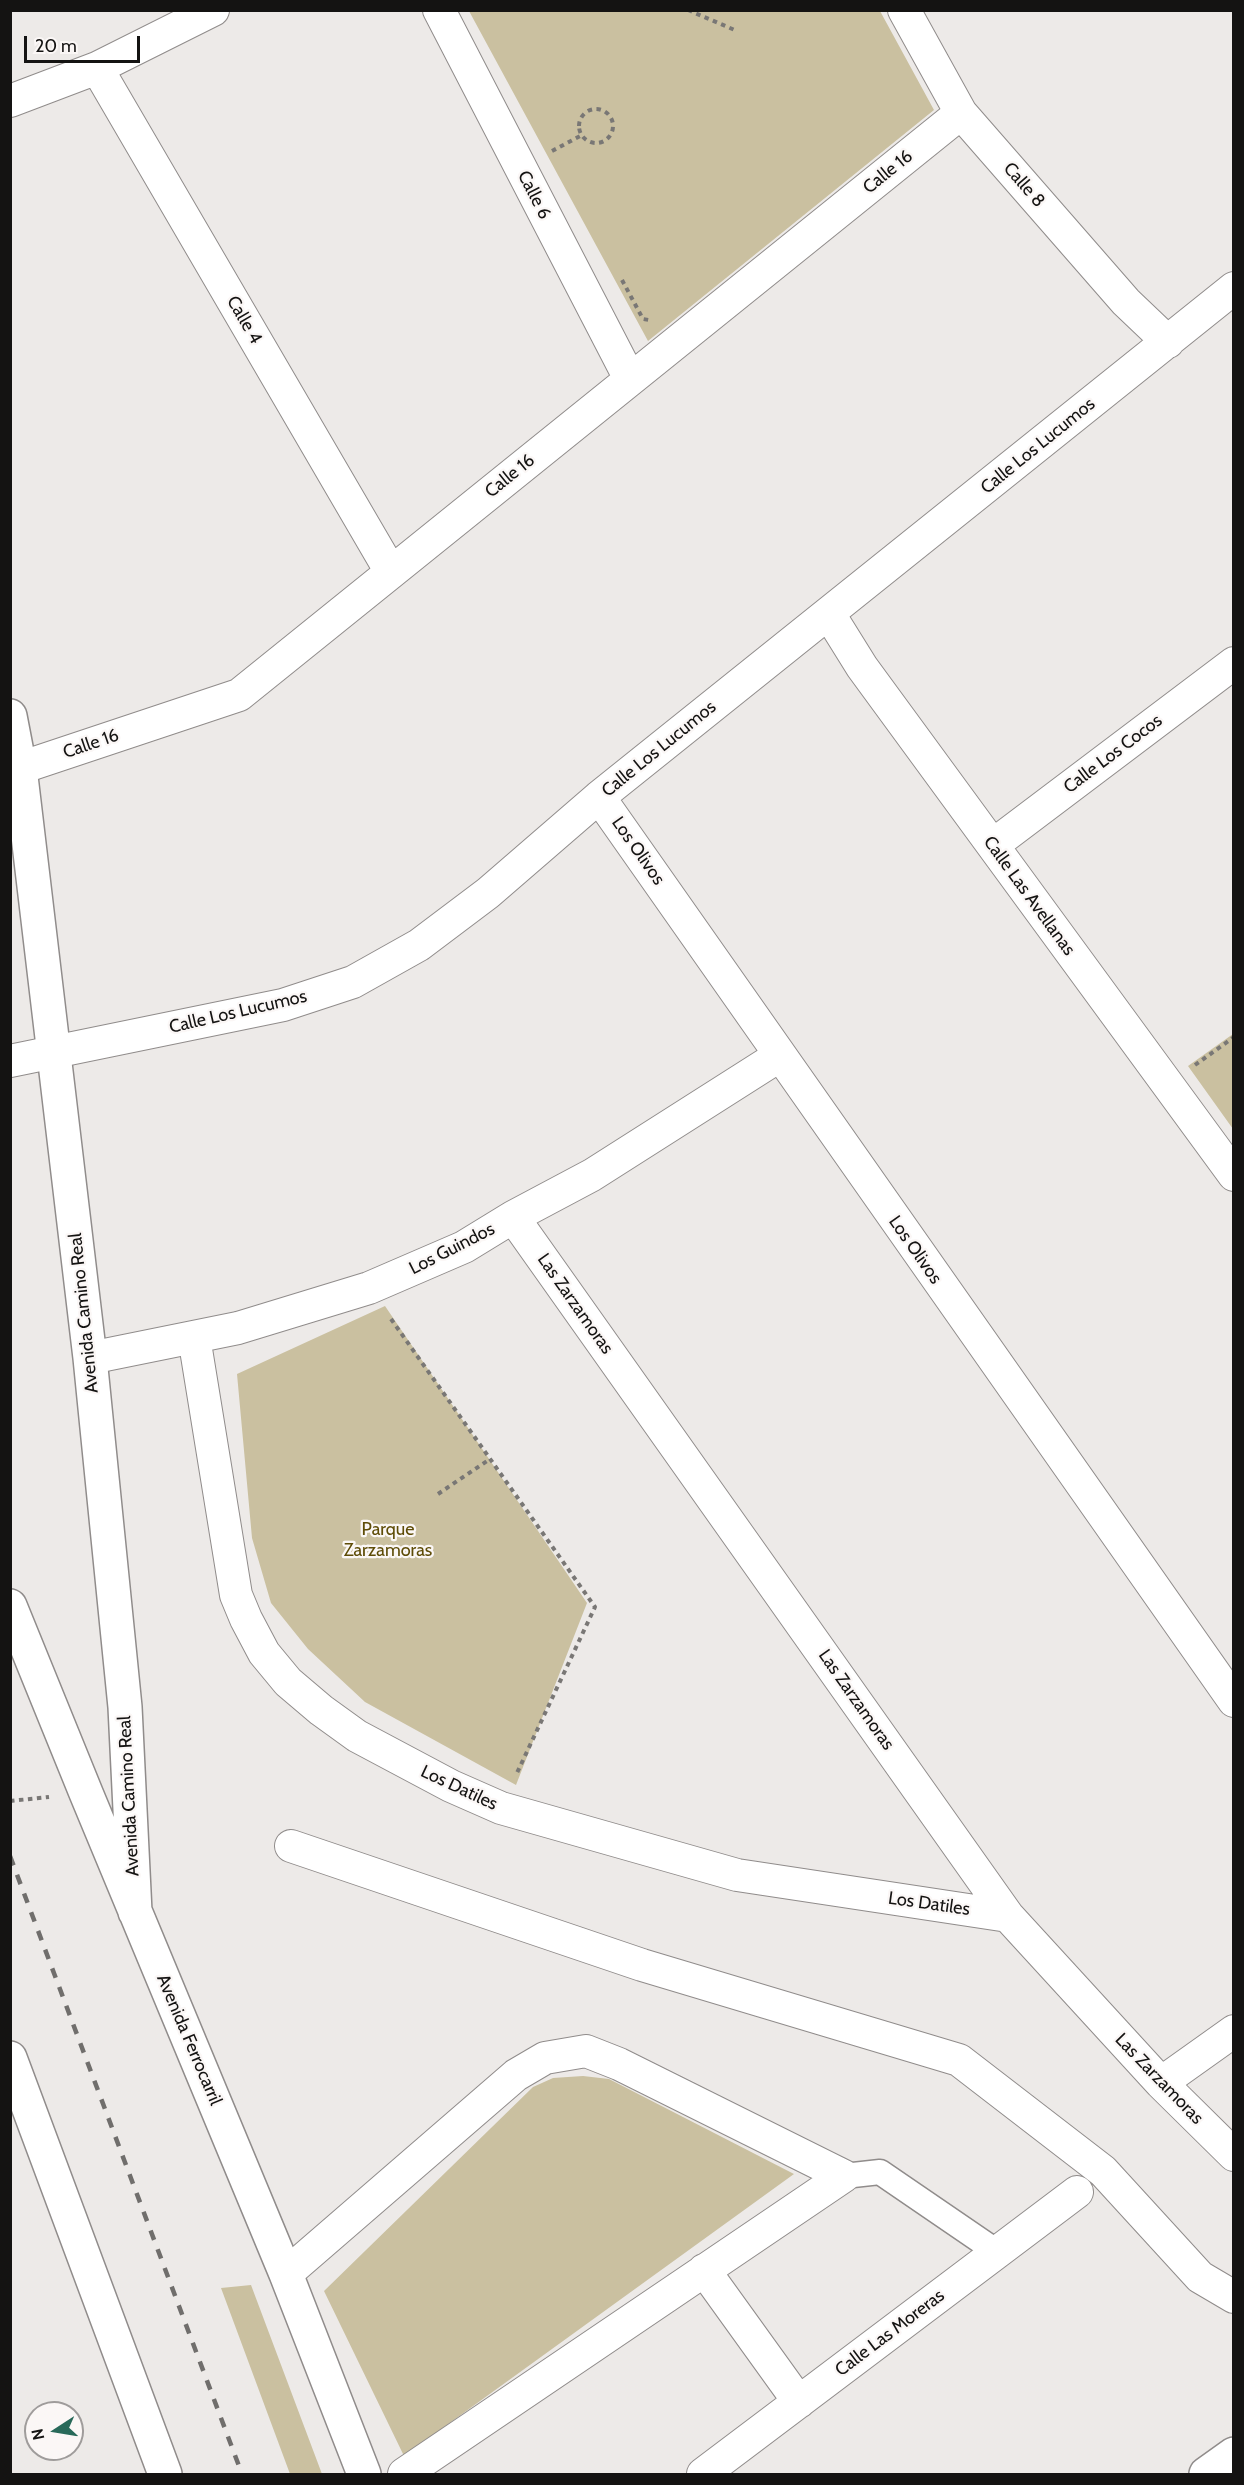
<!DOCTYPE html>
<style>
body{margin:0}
#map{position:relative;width:1244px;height:2485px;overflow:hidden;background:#edeae8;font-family:Cabin,sans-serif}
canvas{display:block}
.frame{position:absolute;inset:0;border:12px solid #141312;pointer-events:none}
.north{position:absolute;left:24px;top:2401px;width:60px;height:60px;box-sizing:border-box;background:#fbf7f6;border:2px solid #9f9c9b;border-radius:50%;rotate:258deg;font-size:16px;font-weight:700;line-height:24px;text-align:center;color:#141312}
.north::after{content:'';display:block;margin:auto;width:21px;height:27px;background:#286959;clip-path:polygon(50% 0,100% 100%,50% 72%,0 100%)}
.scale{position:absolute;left:24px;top:36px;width:116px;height:27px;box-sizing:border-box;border:3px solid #141312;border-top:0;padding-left:8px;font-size:18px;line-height:21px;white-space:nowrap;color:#141312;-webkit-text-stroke:4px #fbf7f6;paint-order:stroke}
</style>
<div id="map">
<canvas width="1244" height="2485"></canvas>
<div class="frame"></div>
<div class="north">N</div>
<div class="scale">20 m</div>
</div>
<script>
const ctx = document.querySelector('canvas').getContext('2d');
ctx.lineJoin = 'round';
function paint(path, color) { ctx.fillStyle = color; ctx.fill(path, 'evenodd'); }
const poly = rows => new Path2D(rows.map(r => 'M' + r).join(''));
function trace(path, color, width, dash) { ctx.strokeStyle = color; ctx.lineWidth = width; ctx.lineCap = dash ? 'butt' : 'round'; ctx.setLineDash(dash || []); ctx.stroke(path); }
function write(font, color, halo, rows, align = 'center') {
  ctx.font = font + ' Cabin,sans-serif'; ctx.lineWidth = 4.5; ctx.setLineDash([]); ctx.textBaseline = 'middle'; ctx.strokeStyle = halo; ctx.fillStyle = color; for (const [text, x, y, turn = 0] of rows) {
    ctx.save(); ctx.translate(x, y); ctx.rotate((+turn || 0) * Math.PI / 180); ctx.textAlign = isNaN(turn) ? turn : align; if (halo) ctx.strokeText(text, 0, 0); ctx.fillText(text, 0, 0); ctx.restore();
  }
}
const green = poly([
 [469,11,880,11,934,110,648,341],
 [1233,1034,1233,1129,1188,1066],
 [385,1306,587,1603,516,1785,365,1702,308,1649,271,1603,252,1538,237,1374],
 [583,2076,609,2079,794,2174,404,2456,324,2291,533,2087,553,2078],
 [251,2285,322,2474,290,2474,221,2288]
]);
const path = poly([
 [688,10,737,31],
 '579 126a17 17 0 1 1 34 0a17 17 0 1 1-34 0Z',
 [552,151,582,135],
 [622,280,643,319,649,320],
 [1195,1065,1234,1037],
 [391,1319,595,1607,516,1775],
 [438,1494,490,1459],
 [10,1801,49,1797]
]);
const pedestrian = poly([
 [844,2176,880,2172,997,2252]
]);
const minor = poly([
 [439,10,630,379],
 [904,10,961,113,1126,302,1168,342],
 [97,68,391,572],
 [10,101,97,68,213,10],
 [829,614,862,667,1234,1175],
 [20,768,239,695,961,113],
 [599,797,1234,1701],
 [993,845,1234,663],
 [10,1061,283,1005,353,982,419,945,488,893,599,797,1234,288],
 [513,1217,1008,1916,1161,2083,1234,2155],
 [194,1337,236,1595,246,1619,264,1653,288,1682,321,1710,357,1736,451,1786,501,1808,737,1875,1008,1916],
 [90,1358,238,1328,369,1288,464,1247,513,1217,592,1175,779,1056],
 [291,1846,642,1965,959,2060,1103,2171,1200,2277,1234,2297],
 [1161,2083,1234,2031],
 [704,2270,799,2402],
 [286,2274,516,2075,545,2058,586,2051,619,2064,844,2176,404,2474],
 [703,2474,1077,2192]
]);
const tertiary = poly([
 [10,716,20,768,90,1358,125,1707,135,1912],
 [10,1606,86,1793,286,2274,364,2474],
 [10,2058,165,2474],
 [1206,2474,1234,2454]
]);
const rail = poly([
 [10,1856,242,2474]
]);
const streetNames = [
 ["Calle 16",888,172,-39],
 ["Calle 8",1024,185,49],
 ["Calle 6",534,195,63],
 ["Calle 4",244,320,60],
 ["Calle Los Lucumos",1038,446,-39],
 ["Calle 16",510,476,-39],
 ["Calle 16",91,744,-19],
 ["Calle Los Lucumos",659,749,-39],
 ["Calle Los Cocos",1113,754,-37],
 ["Los Olivos",638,851,55],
 ["Calle Las Avellanas",1029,896,54],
 ["Calle Los Lucumos",238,1012,-13],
 ["Los Guindos",452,1249,-27],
 ["Los Olivos",915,1250,55],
 ["Las Zarzamoras",575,1304,55],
 ["Avenida Camino Real",84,1313,-96],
 ["Las Zarzamoras",856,1700,55],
 ["Los Datiles",459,1788,25],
 ["Avenida Camino Real",129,1796,-93],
 ["Los Datiles",929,1904,8],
 ["Avenida Ferrocarril",189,2040,67],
 ["Las Zarzamoras",1159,2079,46],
 ["Calle Las Moreras",890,2333,-37]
];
const parkNames = [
 ["Parque",388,1530],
 ["Zarzamoras",388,1551]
];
paint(green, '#cac0a0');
trace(pedestrian, '#908c8b', 27);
trace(minor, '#908c8b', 34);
trace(tertiary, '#908c8b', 36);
trace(path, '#797775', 4, [4.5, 4.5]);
trace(pedestrian, '#fff', 24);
trace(minor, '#fff', 32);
trace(tertiary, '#fff', 33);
trace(rail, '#706e6c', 4.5, [10, 10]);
write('18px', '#141312', '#fbf7f6', streetNames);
write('18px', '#5e4c07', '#fbf7f6', parkNames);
</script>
